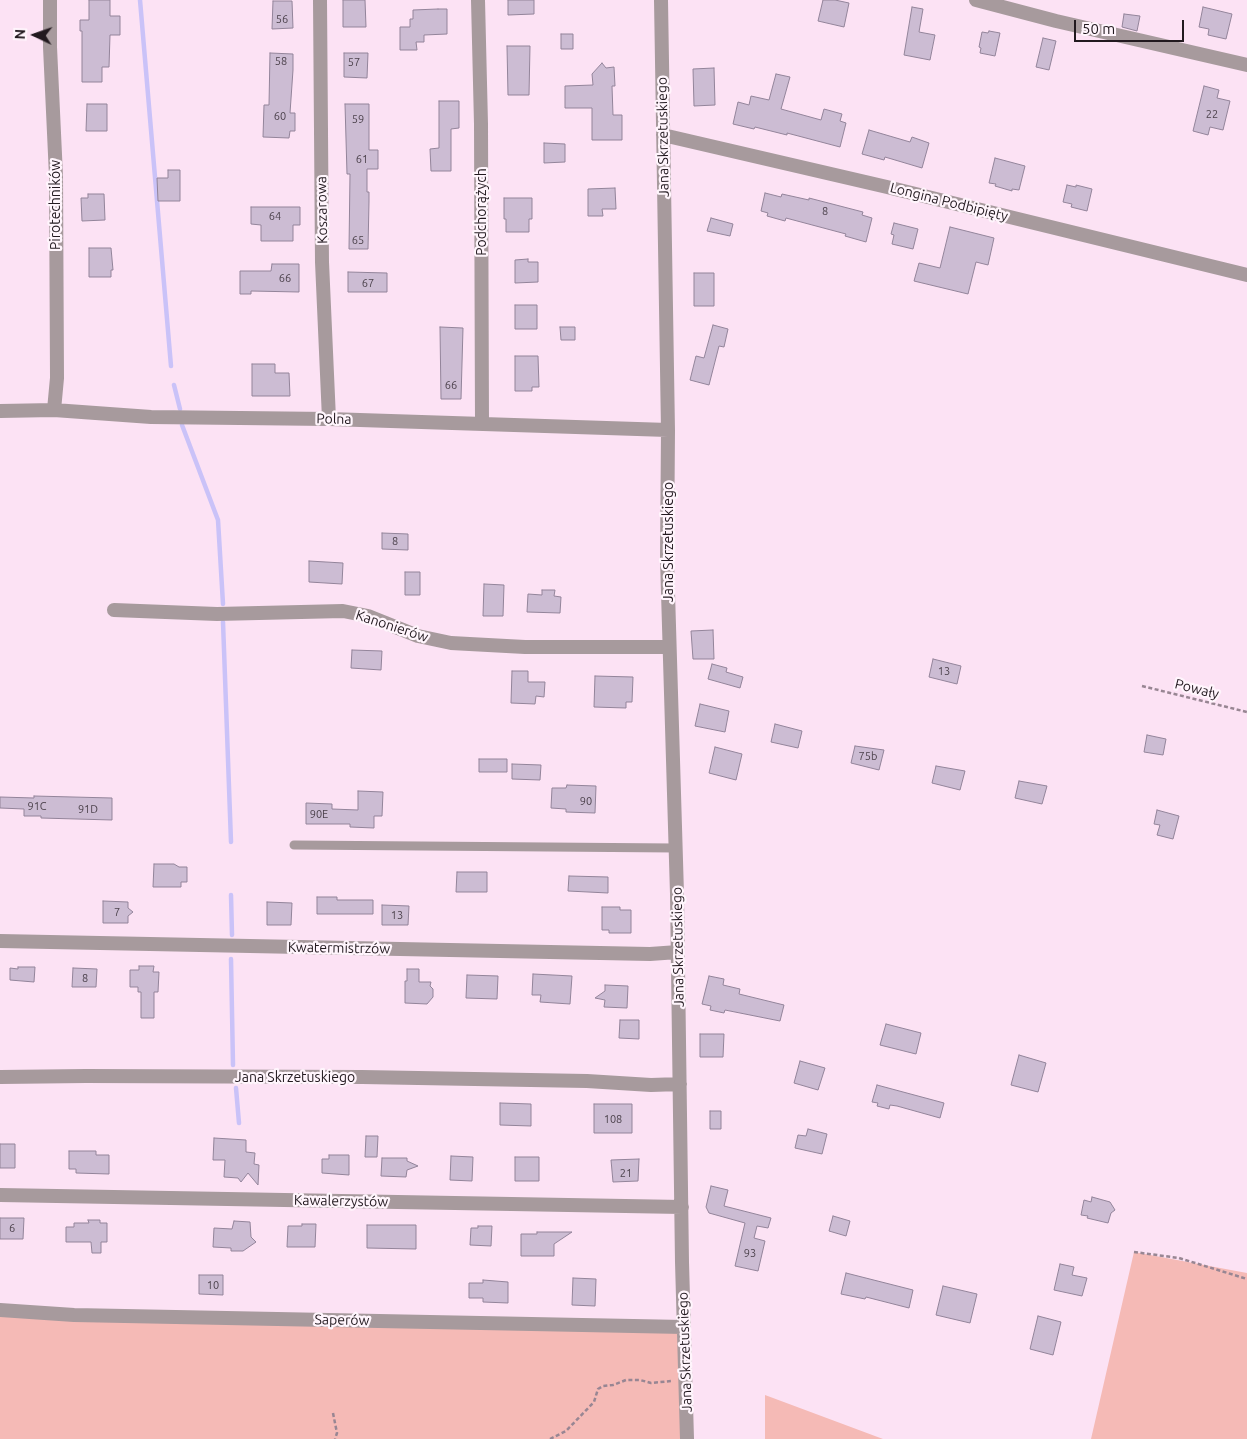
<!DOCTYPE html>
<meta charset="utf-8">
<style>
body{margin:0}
#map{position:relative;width:1247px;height:1439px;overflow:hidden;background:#fce2f4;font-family:Ubuntu,sans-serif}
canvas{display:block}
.north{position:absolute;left:10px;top:10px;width:50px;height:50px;-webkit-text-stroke:4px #fff5fc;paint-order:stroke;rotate:273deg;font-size:14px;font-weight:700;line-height:20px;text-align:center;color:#22191f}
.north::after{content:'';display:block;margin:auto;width:18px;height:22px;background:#22191f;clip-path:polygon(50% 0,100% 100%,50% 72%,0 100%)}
.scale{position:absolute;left:1074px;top:20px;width:110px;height:22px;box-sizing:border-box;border:2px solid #22191f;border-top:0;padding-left:6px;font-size:15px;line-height:18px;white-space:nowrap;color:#22191f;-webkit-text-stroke:4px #fff5fc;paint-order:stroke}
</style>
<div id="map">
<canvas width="1247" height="1439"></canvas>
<div class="north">N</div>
<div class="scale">50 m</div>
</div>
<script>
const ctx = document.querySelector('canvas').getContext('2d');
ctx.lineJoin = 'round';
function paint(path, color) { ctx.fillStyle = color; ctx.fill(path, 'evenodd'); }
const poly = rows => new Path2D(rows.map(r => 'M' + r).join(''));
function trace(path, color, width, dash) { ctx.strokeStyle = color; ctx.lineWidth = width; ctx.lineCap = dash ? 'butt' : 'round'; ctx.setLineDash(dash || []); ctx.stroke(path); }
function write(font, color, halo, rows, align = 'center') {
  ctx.font = font + ' Ubuntu,sans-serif'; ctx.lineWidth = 4.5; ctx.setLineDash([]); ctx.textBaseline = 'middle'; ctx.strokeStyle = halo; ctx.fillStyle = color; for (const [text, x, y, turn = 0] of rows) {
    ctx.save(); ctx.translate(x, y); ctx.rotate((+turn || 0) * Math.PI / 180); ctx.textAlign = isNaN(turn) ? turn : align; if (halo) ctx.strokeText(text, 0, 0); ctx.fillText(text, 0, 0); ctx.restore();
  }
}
const green = poly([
 [1134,1252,1247,1273,1247,1439,1091,1439],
 [0,1310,684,1327,688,1439,0,1439],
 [765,1395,883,1439,765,1439]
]);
const stream = poly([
 [140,0,171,366],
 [174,385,180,409],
 [182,425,218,520,223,604],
 [223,622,231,842],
 [231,895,232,935],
 [231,959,233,1065],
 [236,1088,239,1123]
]);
const building = poly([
 [89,0,110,0,110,16,120,16,120,35,110,35,109,67,102,67,102,82,82,82,82,31,80,31,80,20,89,20,89,0],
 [343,0,365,0,366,27,343,27,343,0],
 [508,0,534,0,534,14,508,15,508,0],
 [823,0,835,0,849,3,844,27,818,21,823,0],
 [273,1,292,1,293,28,272,29,273,1],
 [912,7,923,9,919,32,935,35,930,60,904,55,912,7],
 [1203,7,1232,14,1226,39,1208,35,1209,29,1199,27,1203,7],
 [438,9,447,9,447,34,424,35,424,42,416,42,417,50,400,50,400,27,410,27,410,19,413,19,413,10,438,9],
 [1124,14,1140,16,1137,31,1122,27,1124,14],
 [989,31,1000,33,995,56,980,53,981,48,979,47,982,32,988,33,989,31],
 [561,34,573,34,573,49,561,49,561,34],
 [1043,38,1056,41,1049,70,1036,67,1043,38],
 [507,46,530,46,529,95,508,95,507,46],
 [270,53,293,54,293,70,290,113,295,113,295,131,290,131,289,138,263,137,264,105,269,105,270,53],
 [344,53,368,53,367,78,344,77,344,53],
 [602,63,606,68,614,67,615,86,612,86,613,115,622,115,622,140,592,140,592,108,565,108,565,86,593,85,592,74,602,63],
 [714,68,715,105,694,106,693,69,714,68],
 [776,74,790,77,781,109,821,120,824,109,842,114,840,121,846,123,840,147,787,133,787,135,755,127,754,129,733,124,738,102,749,105,751,96,769,100,776,74],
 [1204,86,1219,90,1217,98,1230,101,1223,130,1210,127,1208,135,1193,131,1204,86],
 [439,101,459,101,459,128,451,129,451,171,431,171,430,149,439,148,439,101],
 [87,104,107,104,107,131,86,131,87,104],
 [345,104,369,104,369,150,378,150,378,169,367,169,367,192,369,192,369,201,368,249,349,249,350,174,347,174,345,104],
 [869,130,910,142,912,137,929,143,922,168,885,157,884,160,862,154,869,130],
 [544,143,565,144,565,162,544,163,544,143],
 [995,158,1025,166,1019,190,1012,189,1012,191,995,186,996,184,989,183,995,158],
 [168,170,180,170,180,201,158,201,157,178,168,178,168,170],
 [1067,185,1076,187,1076,185,1092,189,1087,211,1071,207,1072,204,1063,202,1067,185],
 [615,188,616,209,602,209,603,216,588,216,588,189,615,188],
 [765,193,781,197,782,194,809,200,809,198,863,212,862,215,872,218,866,242,845,236,846,234,786,218,785,221,767,216,768,213,761,211,765,193],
 [88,194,104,194,105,220,82,221,81,198,88,198,88,194],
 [504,198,532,198,532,219,529,219,529,232,506,232,506,219,504,219,504,198],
 [251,207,300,207,300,225,293,225,293,241,261,241,261,225,251,224,251,207],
 [711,218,733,224,730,236,707,231,711,218],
 [894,223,918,229,913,249,892,244,894,235,891,234,894,223],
 [950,227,994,238,988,265,976,262,968,294,914,281,919,263,940,268,950,227],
 [89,248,111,248,113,270,111,270,111,277,89,277,89,248],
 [528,259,528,262,538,262,538,282,515,283,515,260,528,259],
 [272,264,299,264,299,292,251,291,251,294,240,294,240,271,271,271,272,264],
 [348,272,387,273,387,292,348,292,348,272],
 [694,273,714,273,714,306,694,306,694,273],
 [515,305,537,305,537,329,515,329,515,305],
 [713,325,728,329,724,347,719,346,709,385,690,380,696,356,704,358,713,325],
 [440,327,463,328,461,399,441,399,440,327],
 [560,327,575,327,575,340,561,340,560,327],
 [515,356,538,356,539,387,532,387,532,391,515,391,515,356],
 [252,364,275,364,275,373,289,373,290,396,252,396,252,364],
 [382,533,408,534,408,550,382,549,382,533],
 [309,561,343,563,342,584,309,582,309,561],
 [405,572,420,572,420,595,405,595,405,572],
 [484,584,504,585,503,616,483,616,484,584],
 [542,590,555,590,554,596,561,597,560,613,527,612,528,594,542,595,542,590],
 [713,630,714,659,693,659,691,631,713,630],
 [352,650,382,651,381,670,351,668,352,650],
 [933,659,961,666,957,684,929,677,933,659],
 [712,664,727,668,726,672,743,677,740,688,708,679,712,664],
 [512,671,528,671,528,682,545,682,544,697,536,696,535,704,511,703,512,671],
 [595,676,633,677,632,702,626,702,626,708,594,707,595,676],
 [700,704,729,711,725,732,695,726,700,704],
 [775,724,802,731,798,748,771,742,775,724],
 [1147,735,1166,739,1163,755,1144,752,1147,735],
 [855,746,884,750,879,770,851,763,855,746],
 [715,747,742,754,736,780,709,773,715,747],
 [479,759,507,759,507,772,479,772,479,759],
 [512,764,541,765,540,780,512,779,512,764],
 [936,766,965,771,960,790,932,783,936,766],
 [1019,781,1047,786,1042,804,1015,798,1019,781],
 [567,785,596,786,595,813,566,812,566,809,551,808,552,788,566,788,567,785],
 [358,791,383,792,382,816,374,816,374,828,350,827,350,824,306,824,306,803,332,804,332,809,358,810,358,791],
 [34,796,112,798,112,820,41,818,41,816,24,816,24,809,0,808,0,797,34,798,34,796],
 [1157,810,1179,816,1173,839,1157,835,1160,825,1154,824,1157,810],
 [154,864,174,864,179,867,187,867,187,882,181,882,181,887,153,887,154,864],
 [457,872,487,872,487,892,456,892,457,872],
 [569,876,608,877,608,893,568,891,569,876],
 [317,897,337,897,337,900,373,900,373,914,317,914,317,897],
 [103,901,128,902,128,908,133,912,128,916,128,923,103,923,103,901],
 [267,902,292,903,291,925,267,925,267,902],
 [382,905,409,906,408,925,382,925,382,905],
 [602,907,620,907,620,910,631,910,631,933,609,933,609,930,602,930,602,907],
 [139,966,154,966,153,972,159,972,158,992,154,992,154,1018,141,1018,141,992,138,992,138,987,130,987,130,970,139,970,139,966],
 [18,967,35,967,34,982,10,980,10,968,18,969,18,967],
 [73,968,97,969,96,987,72,987,73,968],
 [407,969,419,969,419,982,431,982,430,986,433,989,433,997,427,1004,405,1003,405,981,407,981,407,969],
 [533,974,572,976,570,1004,540,1002,541,995,532,995,533,974],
 [467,975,498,976,497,999,466,998,467,975],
 [709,976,724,979,723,985,740,989,739,994,784,1005,780,1021,725,1010,724,1013,710,1010,711,1006,702,1004,709,976],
 [605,985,628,986,627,1008,604,1007,605,1000,595,998,605,991,605,985],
 [620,1020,639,1020,639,1039,619,1038,620,1020],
 [886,1024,921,1033,916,1054,880,1045,886,1024],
 [700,1034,724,1034,723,1057,700,1057,700,1034],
 [1019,1055,1046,1063,1038,1092,1011,1085,1019,1055],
 [800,1061,825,1068,818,1090,794,1083,800,1061],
 [877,1085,944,1103,940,1118,897,1106,890,1105,889,1109,877,1106,878,1103,872,1102,877,1085],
 [500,1103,531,1104,531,1126,500,1125,500,1103],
 [594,1104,632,1104,632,1133,594,1133,594,1104],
 [710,1111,721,1111,721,1129,710,1129,710,1111],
 [808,1129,827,1134,822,1154,795,1148,798,1135,806,1136,808,1129],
 [366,1136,378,1136,377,1157,365,1157,366,1136],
 [214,1138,246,1140,246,1152,255,1153,254,1164,259,1165,258,1185,248,1173,241,1182,238,1178,224,1177,225,1160,213,1160,214,1138],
 [0,1144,15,1144,15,1168,0,1168,0,1144],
 [69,1151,96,1151,96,1155,109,1155,109,1174,76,1173,76,1169,69,1169,69,1151],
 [329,1155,349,1155,349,1175,322,1173,322,1159,329,1159,329,1155],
 [451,1156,473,1157,472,1181,450,1180,451,1156],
 [515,1157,539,1157,539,1181,515,1181,515,1157],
 [382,1158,407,1158,407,1161,418,1166,407,1170,406,1177,381,1176,382,1158],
 [639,1159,638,1181,613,1182,611,1160,639,1159],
 [711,1186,728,1190,724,1206,771,1218,768,1228,757,1226,754,1238,765,1241,758,1271,735,1266,745,1223,709,1213,706,1207,711,1186],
 [1092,1197,1110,1202,1115,1210,1111,1213,1108,1223,1087,1218,1088,1216,1081,1215,1084,1200,1091,1202,1092,1197],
 [833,1216,850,1221,846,1236,829,1231,833,1216],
 [0,1218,24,1218,23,1239,0,1239,0,1218],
 [88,1220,100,1220,100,1223,107,1223,107,1242,101,1242,101,1253,92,1253,91,1242,66,1242,66,1227,74,1227,74,1223,89,1223,88,1220],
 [234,1221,250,1222,251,1237,256,1242,243,1251,231,1251,231,1248,213,1247,214,1228,232,1229,234,1221],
 [302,1224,316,1224,315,1247,287,1247,288,1226,302,1226,302,1224],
 [367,1225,416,1225,416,1249,367,1248,367,1225],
 [478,1226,492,1226,491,1246,470,1245,471,1228,478,1228,478,1226],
 [537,1232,572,1232,554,1244,554,1256,521,1256,521,1234,537,1234,537,1232],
 [1060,1264,1074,1267,1072,1275,1087,1278,1082,1296,1054,1290,1060,1264],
 [846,1273,913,1290,909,1308,866,1297,865,1299,841,1294,846,1273],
 [199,1275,223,1275,223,1295,199,1294,199,1275],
 [573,1278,596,1279,595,1306,572,1305,573,1278],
 [483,1280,508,1282,508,1303,483,1302,483,1298,469,1298,469,1283,483,1283,483,1280],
 [943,1286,977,1294,970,1323,936,1315,943,1286],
 [1038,1316,1061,1322,1053,1355,1030,1349,1038,1316]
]);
const path = poly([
 [1142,686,1247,712],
 [1134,1252,1179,1258,1247,1279],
 [333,1413,337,1433,335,1439],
 [550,1439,566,1431,594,1402,598,1389,603,1386,613,1385,626,1380,640,1380,651,1383,672,1381]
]);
const service = poly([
 [294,845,675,848]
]);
const minor = poly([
 [50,0,50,47,56,176,57,378,54,410],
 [320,0,322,262,329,419],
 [478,0,481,124,482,424],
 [661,0,668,430,667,559,677,894,682,1262,687,1439],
 [976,0,1056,21,1247,65],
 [663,135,887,187,1247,275],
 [0,411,54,410,151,417,329,419,668,430],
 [114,610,217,614,343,611,368,616,418,636,451,643,525,647,669,647],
 [0,941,650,954,678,952],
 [0,1077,86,1076,362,1077,587,1081,651,1085,680,1084],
 [0,1195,682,1207],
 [0,1310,74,1315,684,1327]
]);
const numberNames = [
 ["56",282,19],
 ["58",281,61],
 ["57",354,62],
 ["22",1212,114],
 ["60",280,116],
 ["59",358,119],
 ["61",362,159],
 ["8",825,211],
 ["64",275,216],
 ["65",358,240],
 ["66",285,278],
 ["67",368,283],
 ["66",451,385],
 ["8",395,541],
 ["13",944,671],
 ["75b",868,756],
 ["90",586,801],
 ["91C",37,806],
 ["91D",88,809],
 ["90E",319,814],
 ["7",117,912],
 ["13",397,915],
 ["8",85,978],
 ["108",613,1119],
 ["21",626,1173],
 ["6",12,1228],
 ["93",750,1253],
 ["10",213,1285]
];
const streetNames = [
 ["Jana Skrzetuskiego",663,137,-91],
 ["Longina Podbipięty",949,202,14],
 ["Pirotechników",55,205,-90],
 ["Koszarowa",322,210,-91],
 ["Podchorążych",481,212,-90],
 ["Polna",334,419,1],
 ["Jana Skrzetuskiego",668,542,-90],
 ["Kanonierów",392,626,18],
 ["Powały",1197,689,14],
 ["Jana Skrzetuskiego",678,947,-91],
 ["Kwatermistrzów",339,948,1],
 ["Jana Skrzetuskiego",295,1077],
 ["Kawalerzystów",341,1201,1],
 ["Saperów",342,1320,1],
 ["Jana Skrzetuskiego",685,1352,-92]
];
paint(green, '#f5bab6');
trace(stream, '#cac2f8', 4.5);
paint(building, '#ccbcd3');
trace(building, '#93849a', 1);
trace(path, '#988693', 2.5, [4, 2.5]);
trace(service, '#a79a9d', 9);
trace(minor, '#a79a9d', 14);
write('11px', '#4c424c', null, numberNames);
write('14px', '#22191f', '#fff5fc', streetNames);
</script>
